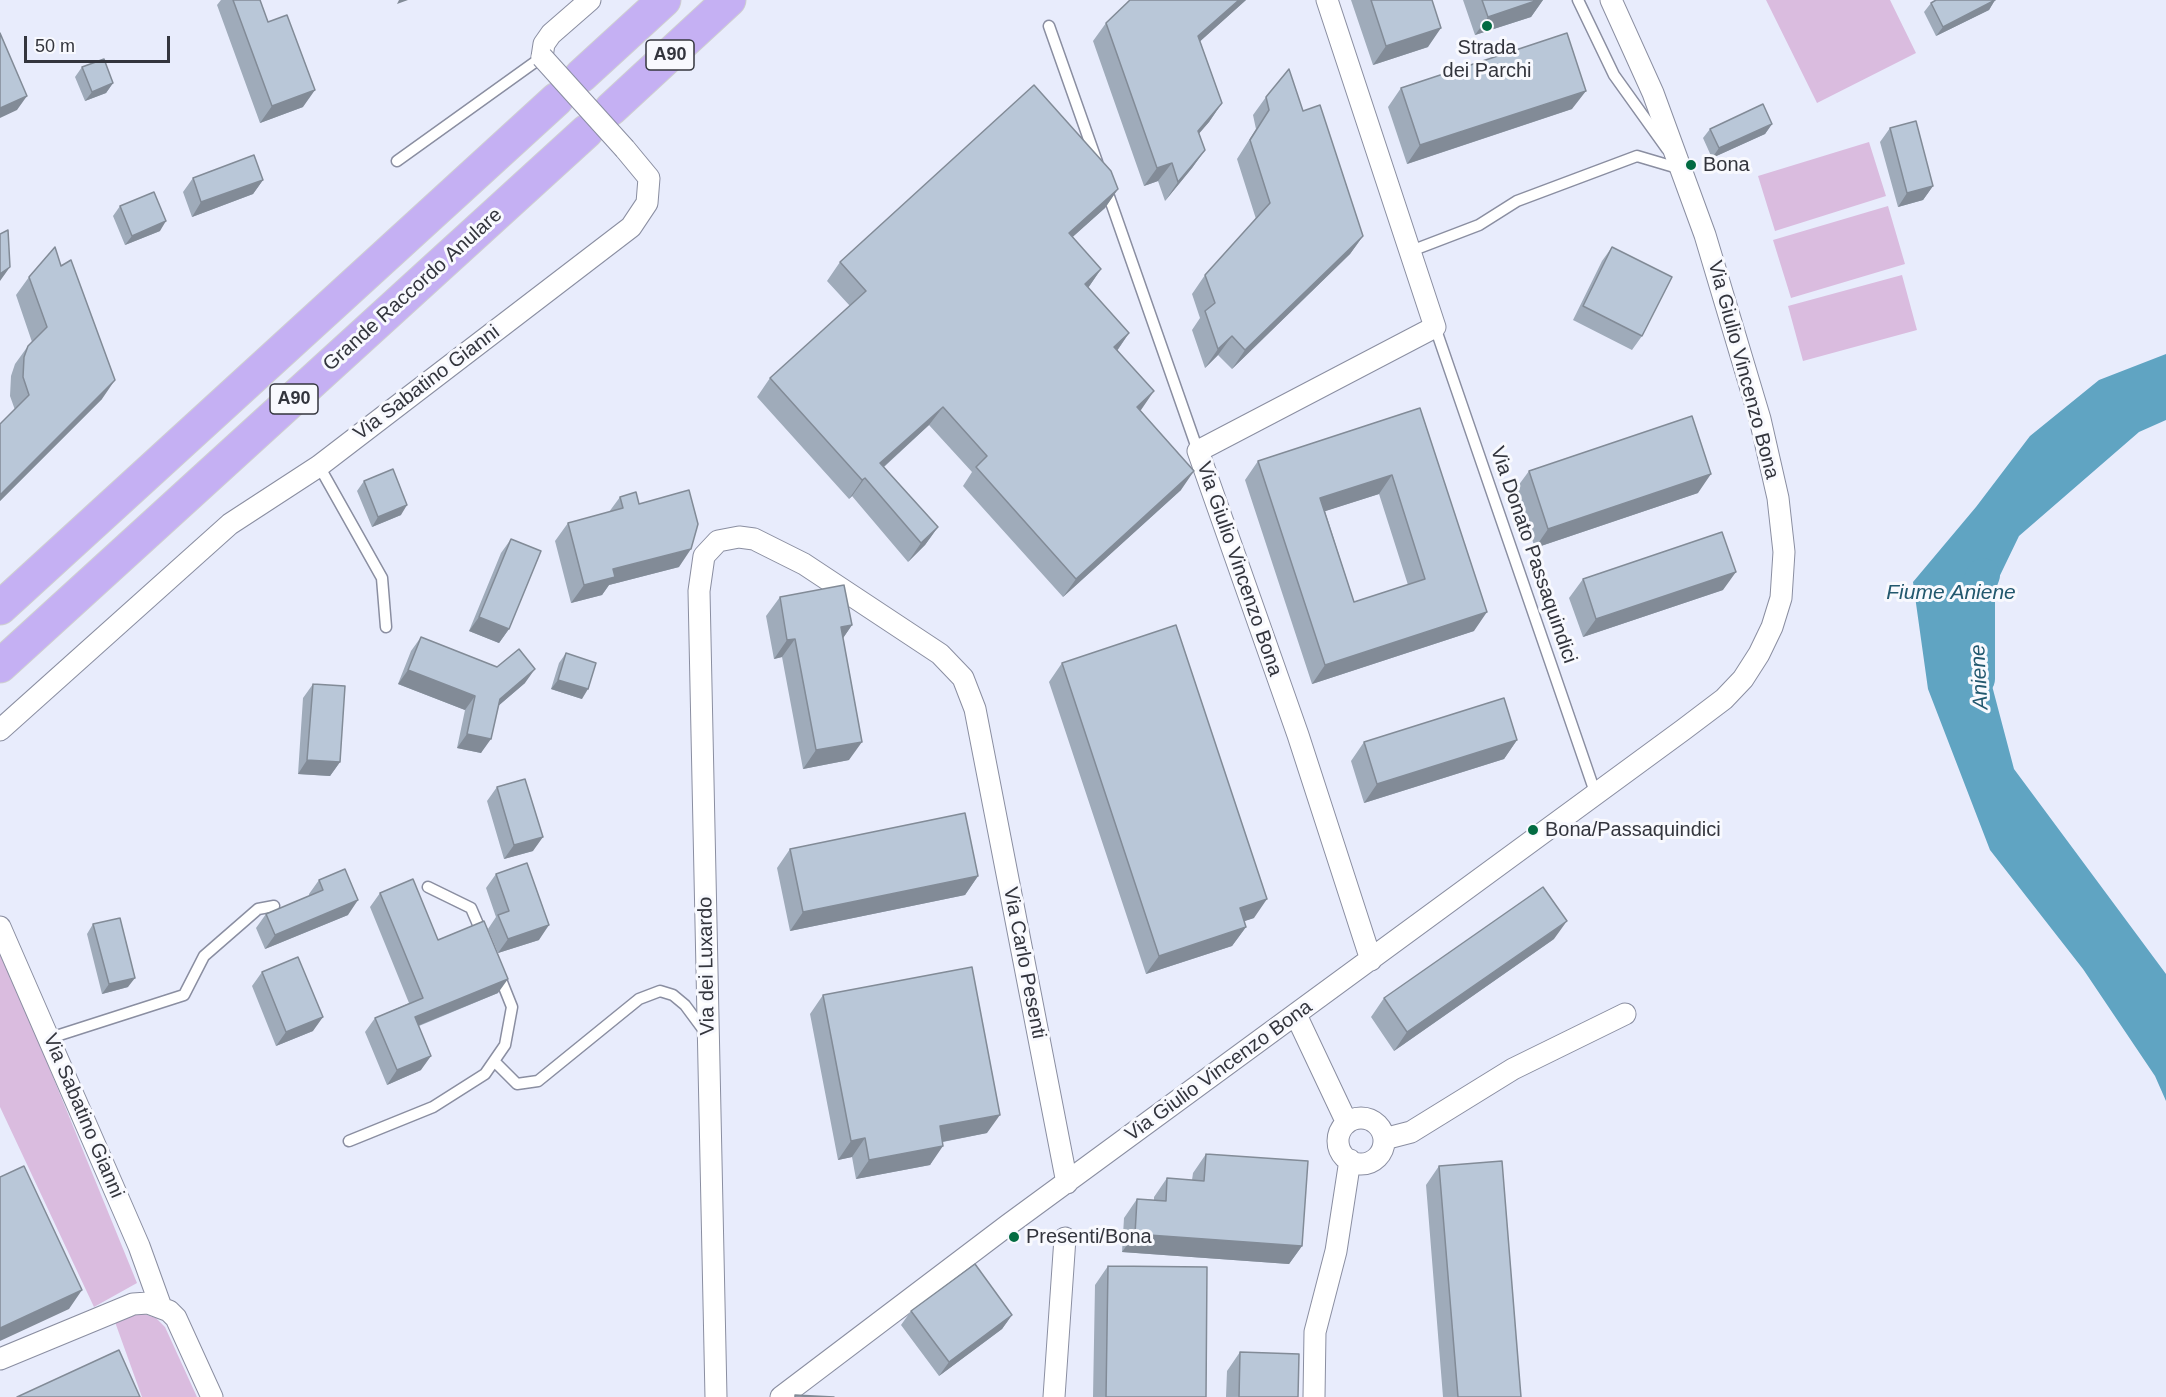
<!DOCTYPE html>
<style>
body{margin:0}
#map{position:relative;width:2166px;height:1397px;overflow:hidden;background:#e8ecfc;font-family:Arial,sans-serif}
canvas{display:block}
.scale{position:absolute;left:24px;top:36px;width:146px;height:27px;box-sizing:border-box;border:3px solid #33353d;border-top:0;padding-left:8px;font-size:18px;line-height:21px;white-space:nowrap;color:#33353d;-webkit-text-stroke:4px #f8f9fe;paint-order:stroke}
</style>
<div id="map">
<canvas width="2166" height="1397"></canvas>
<div class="scale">50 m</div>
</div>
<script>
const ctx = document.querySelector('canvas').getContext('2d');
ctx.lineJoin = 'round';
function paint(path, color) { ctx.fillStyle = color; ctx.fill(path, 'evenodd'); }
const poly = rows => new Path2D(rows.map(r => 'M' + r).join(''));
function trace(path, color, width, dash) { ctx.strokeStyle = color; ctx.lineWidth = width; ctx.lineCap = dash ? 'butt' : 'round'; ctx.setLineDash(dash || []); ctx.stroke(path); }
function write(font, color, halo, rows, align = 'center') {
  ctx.font = font + ' Arial,sans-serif'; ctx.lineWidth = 6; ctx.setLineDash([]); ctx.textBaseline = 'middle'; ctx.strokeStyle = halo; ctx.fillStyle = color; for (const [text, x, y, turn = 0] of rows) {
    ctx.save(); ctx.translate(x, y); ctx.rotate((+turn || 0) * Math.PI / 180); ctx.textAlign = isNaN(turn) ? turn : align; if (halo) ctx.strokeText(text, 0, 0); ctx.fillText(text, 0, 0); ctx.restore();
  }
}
const green = poly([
 [1766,0,1890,0,1916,53,1817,103],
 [1869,142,1886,196,1775,231,1758,176],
 [1888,206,1905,264,1791,298,1773,240],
 [1902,275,1917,330,1803,361,1788,306],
 [0,947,137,1283,94,1307,0,1107],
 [141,1313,156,1318,165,1327,197,1397,142,1397,115,1322]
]);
const water = poly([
 [2166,354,2166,420,2139,432,2019,536,1976,625,2014,769,2166,974,2166,1101,2155,1076,2083,969,1990,850,1928,689,1913,582,1976,507,2030,436,2099,380]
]);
const river = poly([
 [1978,679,1978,588,1983,575]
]);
const lane = poly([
 [1578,0,1614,75,1667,149],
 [1049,26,1097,162],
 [397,161,542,57],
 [1106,188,1198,451],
 [1411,251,1479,225,1517,201,1637,156,1681,169],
 [1435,327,1596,795],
 [319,466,382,578,386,627],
 [428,887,471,908,483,936],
 [50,1038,184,995,204,956,258,909,274,906],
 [494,1061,517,1084,538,1081,639,999,660,991,673,995,685,1005,705,1032],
 [349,1141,433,1107,485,1074,505,1045,512,1007,498,972]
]);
const street = poly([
 [1327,0,1435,327,1198,451,1298,735,1371,960],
 [542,57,544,44,551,34,590,0],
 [0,730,230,524,319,466,631,227,647,203,649,178,625,149],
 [0,927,139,1246,161,1307],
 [1296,1015,1347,1123],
 '1338 1141a23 23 0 1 1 46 0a23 23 0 1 1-46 0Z',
 [1384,1139,1411,1132,1513,1069,1625,1014],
 [0,1359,133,1304,148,1303,169,1311,176,1318,212,1397],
 [716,1397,699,591,704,556,718,541,739,537,754,539,804,564,940,654,963,678,975,709,1067,1183],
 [781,1397,1008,1225,1683,730,1724,699,1743,679,1759,654,1772,627,1781,598,1784,552,1778,498,1760,419,1705,235,1653,93,1611,0],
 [1054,1397,1065,1238],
 [1314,1397,1315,1332,1336,1251,1350,1160]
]);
const highway = poly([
 [581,76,664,0],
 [611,109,729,0],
 [0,608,557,99],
 [0,666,587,131]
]);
const streetBridge = poly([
 [542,57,625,149]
]);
const wall = poly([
 [221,0,260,0,268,22,303,107,260,123,217,5],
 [1130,0,1246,0,1200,41,1222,103,1209,122,1199,133,1205,150,1192,168,1165,201,1158,181,1144,186,1093,41,1106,23],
 [1351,0,1432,0,1428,47,1373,65],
 [1463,0,1543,0,1531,17,1475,35],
 [1995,0,1989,10,1936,36,1924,12,1931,3],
 [82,67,113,83,106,93,85,101,75,77],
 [1401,88,1572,109,1407,164,1388,107],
 [1266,97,1303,111,1363,236,1350,254,1232,369,1218,355,1205,368,1192,330,1200,318,1192,294,1205,275,1256,219,1237,159,1256,129,1253,115],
 [1772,124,1765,134,1712,158,1703,138,1710,129],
 [1890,128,1933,186,1923,200,1898,207,1880,142],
 [193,178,263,180,253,194,192,217,183,192],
 [1118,189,1105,208,1072,237,1101,269,1088,288,1129,333,1117,351,1140,411,1181,490,1063,597,963,486,972,472,929,425,884,467,938,527,925,545,908,562,852,496,849,499,757,397,770,378,850,306,827,281,840,262],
 [120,206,160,231,125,245,113,216],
 [1612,247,1642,336,1632,350,1573,320,1602,261],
 [29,277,102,399,0,501,0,424,15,410,10,396,11,376,15,364,28,346,32,342,16,295],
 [1420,408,1474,631,1312,684,1245,480,1258,461],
 [1379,494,1408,585,1354,602,1325,511],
 [1529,471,1698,493,1535,548,1515,490],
 [364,481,401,515,372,527,357,491],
 [620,497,639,504,679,567,609,585,602,595,571,603,555,541,568,523,609,512],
 [511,539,509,629,499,643,469,631,501,553],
 [1583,579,1723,590,1583,637,1569,598],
 [780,597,852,625,843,638,849,760,803,769,782,657,774,659,766,616],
 [421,637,525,683,498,706,481,753,457,748,465,710,398,684,411,651],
 [566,653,582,699,551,689,559,663],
 [1062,663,1254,918,1244,921,1246,927,1232,946,1146,974,1049,682],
 [313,684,340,762,330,776,298,774,303,698],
 [1517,740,1504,759,1364,803,1351,761,1364,742],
 [497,787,533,851,504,859,487,801],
 [790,849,978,876,965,895,790,931,777,868],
 [496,874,539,940,498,953,488,929,496,917,486,888],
 [319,880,348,915,265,949,256,928,266,914,309,896,309,894],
 [380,893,438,940,498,993,419,1026,421,1070,387,1085,365,1032,375,1018,409,1003,370,907],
 [93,924,128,987,102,994,87,934],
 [1554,939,1394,1051,1371,1017,1384,998],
 [262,972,313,1031,276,1046,252,986],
 [823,995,987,1133,943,1142,930,1165,856,1179,852,1157,838,1160,810,1014],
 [1206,1154,1302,1246,1289,1264,1122,1252,1124,1218,1137,1199,1154,1200,1154,1197,1167,1178,1192,1180,1193,1173],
 [1439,1166,1521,1397,1443,1397,1426,1185],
 [1108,1266,1206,1397,1093,1397,1095,1285],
 [911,1311,1012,1315,1002,1329,939,1376,901,1325],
 [1240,1352,1298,1397,1226,1397,1227,1371]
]);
const shadedWall = poly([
 [399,0,408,0,397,4],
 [1239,0,1246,0,1185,55,1198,36],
 [1538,0,1543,0,1531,17,1475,35,1488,17],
 [1995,0,1989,10,1936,36,1943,27],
 [1441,28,1428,47,1373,65,1386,46],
 [113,83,106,93,85,101,92,92],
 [315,90,303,107,260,123,272,106],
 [1586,91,1572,109,1407,164,1420,145],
 [27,96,17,110,0,118,0,108],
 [1222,103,1209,122,1185,150,1198,131],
 [1772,124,1765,134,1712,158,1719,148],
 [1205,150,1192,168,1165,201,1178,182],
 [1172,163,1158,181,1144,186,1157,168],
 [263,180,253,194,192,217,201,202],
 [1933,186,1923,200,1898,207,1907,193],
 [1118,189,1105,208,1056,252,1069,233],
 [166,221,160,231,125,245,132,236],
 [1363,236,1350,254,1232,369,1245,350],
 [10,267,0,281,0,274],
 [1101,269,1088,288,1085,284],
 [1129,333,1116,352,1114,347],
 [1232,336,1218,355,1205,368,1218,349],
 [115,380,102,399,0,501,0,495],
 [1154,391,1141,410,1124,426,1137,407],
 [943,407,929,425,867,482,880,463],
 [1194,471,1181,490,1063,597,1076,579],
 [1711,474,1698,493,1535,548,1548,529],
 [1392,475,1379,494,1307,517,1320,498],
 [865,478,852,496,849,499,862,480],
 [407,505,401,515,372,527,378,517],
 [938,527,925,545,908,562,921,543],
 [691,549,679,567,609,585,602,595,571,603,584,585,613,569],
 [1736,572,1723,590,1583,637,1596,619],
 [1487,612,1474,631,1312,684,1325,665],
 [479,617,509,629,499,643,469,631],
 [852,625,839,644,841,627],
 [795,639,782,657,774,659,787,640],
 [535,669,525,683,490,713,500,699],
 [408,670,475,696,465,710,398,684],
 [558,680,588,689,582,699,551,689],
 [467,734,491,739,481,753,457,748],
 [1517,740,1504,759,1364,803,1377,784],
 [862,742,849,760,803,769,816,750],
 [307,760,340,762,330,776,298,774],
 [543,837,533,851,504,859,514,845],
 [978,876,965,895,790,931,803,912],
 [1267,899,1254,918,1227,927,1240,908],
 [358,900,348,915,265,949,275,935],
 [1567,921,1554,939,1394,1051,1407,1032],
 [549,925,539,940,498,953,508,939],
 [1246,927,1232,946,1146,974,1159,956],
 [135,978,128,987,102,994,109,984],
 [508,979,498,993,405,1031,415,1017],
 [323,1017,313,1031,276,1046,286,1032],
 [431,1056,421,1070,387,1085,397,1070],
 [1000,1115,987,1133,926,1145,940,1126],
 [865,1138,852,1157,838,1160,851,1141],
 [943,1146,930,1165,856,1179,869,1160],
 [1135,1234,1302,1246,1289,1264,1122,1252],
 [82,1290,69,1309,0,1341,0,1328],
 [1012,1315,1002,1329,939,1376,949,1362]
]);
const building = poly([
 [233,0,260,0,268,22,287,15,315,90,272,106,233,0],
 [1130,0,1239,0,1198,36,1222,103,1198,131,1205,150,1178,182,1172,163,1157,168,1106,23,1130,0],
 [1371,0,1432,0,1441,28,1386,46,1371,0],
 [1482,0,1538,0,1488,17,1482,0],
 [1936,0,1995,0,1943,27,1931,3,1936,0],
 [0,33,27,96,0,108,0,33],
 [1567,33,1586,91,1420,145,1401,88,1567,33],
 [104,59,113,83,92,92,82,67,104,59],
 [1289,69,1303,111,1320,105,1363,236,1245,350,1232,336,1218,349,1205,311,1215,303,1205,275,1270,203,1250,140,1269,110,1266,97,1289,69],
 [1034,85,1111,171,1118,189,1069,233,1101,269,1085,284,1129,333,1114,347,1154,391,1137,407,1194,471,1076,579,976,467,987,456,943,407,880,463,938,527,921,543,865,478,862,480,770,378,866,291,840,262,1034,85],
 [1763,104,1772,124,1719,148,1710,129,1763,104],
 [1916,121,1933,186,1907,193,1890,128,1916,121],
 [254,155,263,180,201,202,193,178,254,155],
 [154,192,166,221,132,236,120,206,154,192],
 [8,230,10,267,0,274,0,234,8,230],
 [55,247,61,266,71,260,115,380,0,495,0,424,29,395,23,377,24,357,28,346,47,327,29,277,55,247],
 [1612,247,1672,277,1642,336,1583,306,1612,247],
 [1420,408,1487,612,1325,665,1258,461,1420,408],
 [1392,475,1425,579,1354,602,1320,498,1392,475],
 [1692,416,1711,474,1548,529,1529,471,1692,416],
 [393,469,407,505,378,517,364,481,393,469],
 [689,490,698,524,691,549,613,569,615,577,584,585,568,523,623,508,620,497,636,492,639,504,689,490],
 [1722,532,1736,572,1596,619,1583,579,1722,532],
 [511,539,541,551,509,629,479,617,511,539],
 [844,585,852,625,841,627,862,742,816,750,795,639,787,640,780,597,844,585],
 [1176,625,1267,899,1240,908,1246,927,1159,956,1062,663,1176,625],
 [421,637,497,667,519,649,535,669,500,699,491,739,467,734,475,696,408,670,421,637],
 [566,653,596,663,588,689,558,680,566,653],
 [313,684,345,686,340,762,307,760,313,684],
 [1504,698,1517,740,1377,784,1364,742,1504,698],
 [525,779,543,837,514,845,497,787,525,779],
 [965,813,978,876,803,912,790,849,965,813],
 [527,863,549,925,508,939,498,915,509,911,496,874,527,863],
 [345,869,358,900,275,935,266,914,323,890,319,880,345,869],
 [413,879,438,940,484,921,508,979,415,1017,431,1056,397,1070,375,1018,423,998,380,893,413,879],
 [1543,887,1567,921,1407,1032,1384,998,1543,887],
 [120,918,135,978,109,984,93,924,120,918],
 [298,957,323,1017,286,1032,262,972,298,957],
 [972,967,1000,1115,940,1126,943,1146,869,1160,865,1138,851,1141,823,995,972,967],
 [1206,1154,1308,1161,1302,1246,1135,1234,1137,1199,1166,1201,1167,1178,1204,1181,1206,1154],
 [1502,1161,1521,1397,1458,1397,1439,1166,1502,1161],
 [24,1166,82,1290,0,1328,0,1177,24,1166],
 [975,1264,1012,1315,949,1362,911,1311,975,1264],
 [1108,1266,1207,1267,1206,1397,1106,1397,1108,1266],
 [119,1350,140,1397,17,1397,119,1350],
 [1240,1352,1299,1354,1298,1397,1239,1397,1240,1352],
 [795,1395,834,1397,795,1397,795,1395]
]);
const markers = [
 [1487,26,6,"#026b42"],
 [1691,165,6,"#026b42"],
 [1533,830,6,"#026b42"],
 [1014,1237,6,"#026b42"]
];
const shields = [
 [670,55,48],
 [294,399,48]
];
const shieldNames = [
 ["A90",670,55],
 ["A90",294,399]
];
const poiNames = [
 ["Strada",1487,48,"center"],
 ["dei Parchi",1487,71,"center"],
 ["Bona",1703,165],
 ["Bona/Passaquindici",1545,830],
 ["Presenti/Bona",1026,1237]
];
const streetNames = [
 ["Grande Raccordo Anulare",413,290,-42],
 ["Via Giulio Vincenzo Bona",1743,370,75],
 ["Via Sabatino Gianni",427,383,-37],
 ["Via Donato Passaquindici",1533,555,71],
 ["Via Giulio Vincenzo Bona",1239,569,71],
 ["Via Carlo Pesenti",1024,963,79],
 ["Via dei Luxardo",707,966,-91],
 ["Via Giulio Vincenzo Bona",1219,1071,-36],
 ["Via Sabatino Gianni",83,1116,67]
];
const waterNames = [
 ["Fiume Aniene",1951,593],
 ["Aniene",1980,677,-93]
];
paint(green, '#dabcdf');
paint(water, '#60a4c2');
trace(river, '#60a4c2', 34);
trace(lane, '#8a8ea1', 13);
trace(street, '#8a8ea1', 23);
trace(highway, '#cecfd0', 35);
trace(lane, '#fff', 10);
trace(street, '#fff', 21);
trace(highway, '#c5b0f3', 33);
trace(streetBridge, '#8a8ea1', 23, []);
trace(streetBridge, '#fff', 21);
paint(wall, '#9fabba');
paint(shadedWall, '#828b97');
paint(building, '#b9c7d8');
trace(building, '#828b97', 1.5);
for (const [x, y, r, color] of markers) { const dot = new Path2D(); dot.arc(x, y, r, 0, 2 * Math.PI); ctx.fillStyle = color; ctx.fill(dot); trace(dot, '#f8f9fe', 2); }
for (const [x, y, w] of shields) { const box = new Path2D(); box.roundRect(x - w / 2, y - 15, w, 30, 4.5); ctx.fillStyle = '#f8f9fe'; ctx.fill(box); trace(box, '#33353d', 1.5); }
write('bold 18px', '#33353d', null, shieldNames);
write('20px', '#33353d', '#f8f9fe', poiNames, 'left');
write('20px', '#33353d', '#f8f9fe', streetNames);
write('italic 21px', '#22586e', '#f8f9fe', waterNames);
</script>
